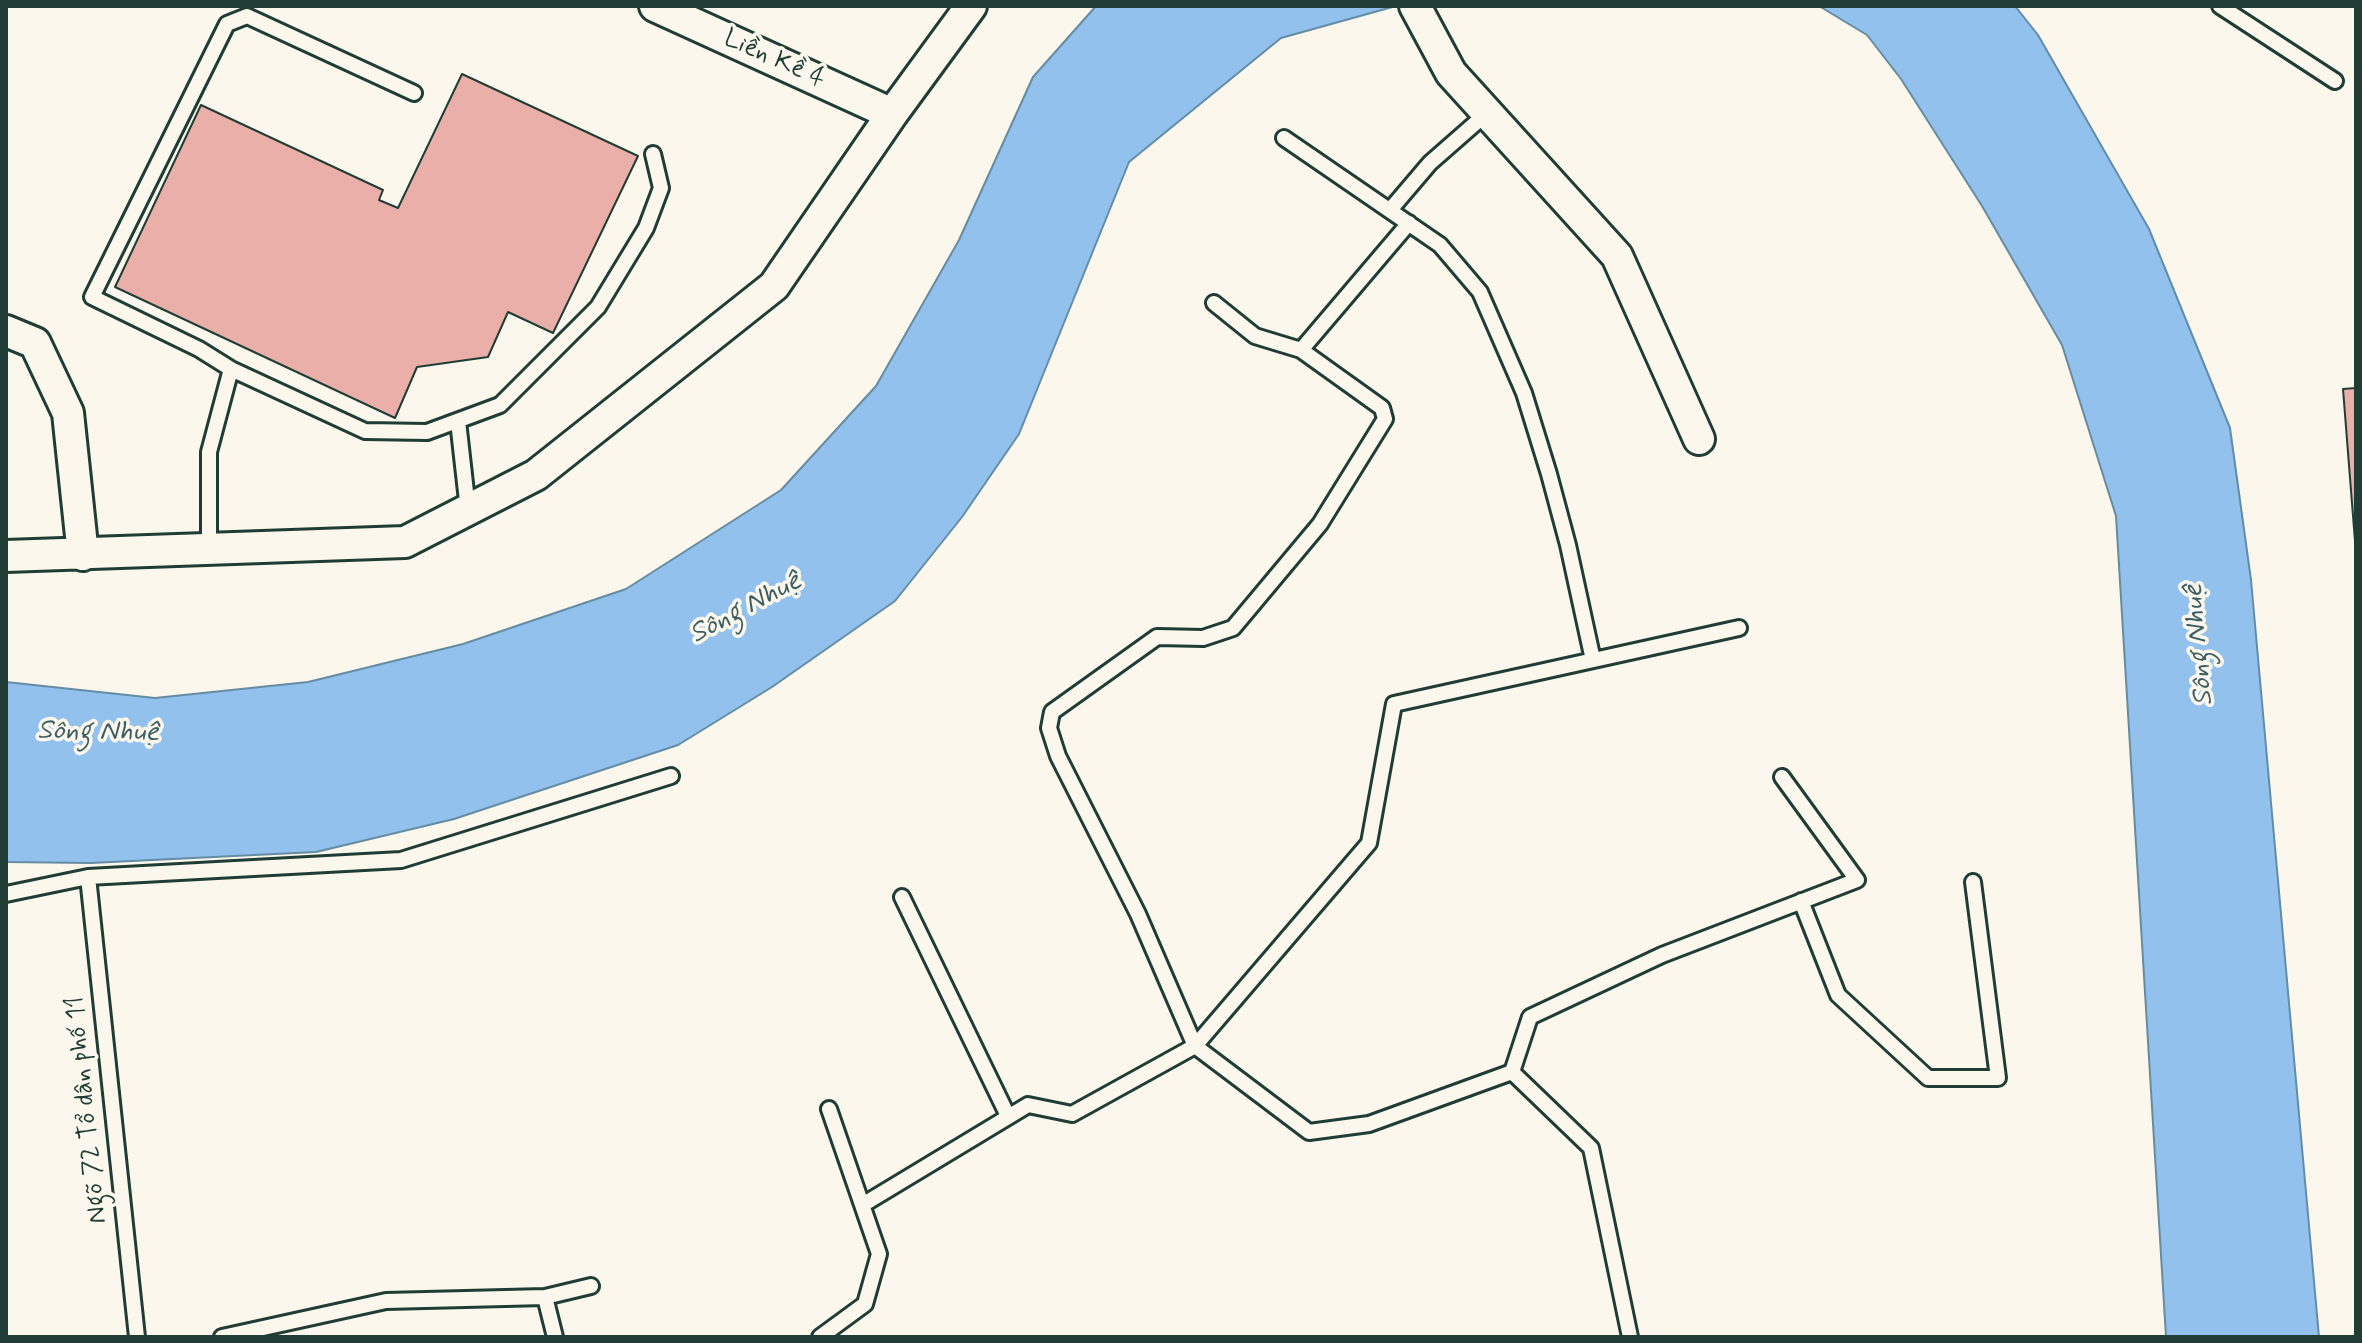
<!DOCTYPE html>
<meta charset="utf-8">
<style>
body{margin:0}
#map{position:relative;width:2362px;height:1343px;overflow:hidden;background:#fbf7ec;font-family:Mynerve,sans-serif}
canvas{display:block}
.frame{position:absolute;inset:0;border:8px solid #1f3d34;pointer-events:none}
</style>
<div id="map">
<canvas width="2362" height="1343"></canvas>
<div class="frame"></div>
</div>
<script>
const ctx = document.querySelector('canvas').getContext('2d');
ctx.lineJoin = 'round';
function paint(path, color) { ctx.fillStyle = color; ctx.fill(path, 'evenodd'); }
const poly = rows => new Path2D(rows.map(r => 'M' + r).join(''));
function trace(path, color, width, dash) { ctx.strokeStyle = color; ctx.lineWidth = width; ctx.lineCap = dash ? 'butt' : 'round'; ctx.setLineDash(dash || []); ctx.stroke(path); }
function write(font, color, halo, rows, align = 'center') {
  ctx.font = font + ' Mynerve,sans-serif'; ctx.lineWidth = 7; ctx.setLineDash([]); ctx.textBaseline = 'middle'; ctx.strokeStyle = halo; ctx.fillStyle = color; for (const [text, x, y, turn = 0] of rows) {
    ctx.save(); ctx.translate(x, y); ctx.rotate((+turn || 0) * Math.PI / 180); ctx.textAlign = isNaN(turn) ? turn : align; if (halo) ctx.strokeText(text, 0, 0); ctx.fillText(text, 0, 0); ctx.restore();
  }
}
const water = poly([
 [1096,6,1396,6,1281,38,1129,162,1019,434,962,517,895,601,772,687,678,745,454,819,316,852,91,863,6,862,6,682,155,698,308,682,463,644,626,589,781,490,876,386,959,240,1033,77,1096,6],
 [1819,6,2015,6,2038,35,2149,229,2230,428,2251,580,2319,1337,2166,1337,2116,516,2062,345,1982,206,1901,79,1867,35,1819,6]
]);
const building = poly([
 [462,74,638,156,553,333,508,312,488,357,417,367,395,418,115,287,201,105,383,190,379,200,398,208,462,74],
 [2356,388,2356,554,2343,389,2356,388]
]);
const lane = poly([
 [2220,6,2335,81],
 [1284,138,1440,245,1480,292,1524,393,1549,474,1568,545,1593,660],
 [1390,210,1430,163,1487,113],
 [1409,223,1301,350,1382,408,1385,419,1320,524,1233,628,1203,638,1157,637,1052,712,1049,728,1058,756,1138,914,1195,1046,1309,1132,1369,1124,1512,1072,1530,1017,1662,955,1857,880,1782,777],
 [1214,303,1255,336,1301,350],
 [231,369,199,349,92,297,227,24,247,16,414,93],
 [458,421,468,510],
 [209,550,209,452,231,369,365,431,427,432,500,405,598,307,646,228,661,188,653,154],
 [88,877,137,1337],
 [6,894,88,877,401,860,671,776],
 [902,897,1008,1116],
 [1801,901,1838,995,1928,1078,1998,1078,1973,882],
 [1512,1072,1591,1148,1630,1337],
 [864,1204,1028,1105,1072,1114,1195,1046,1369,843,1394,704,1739,628],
 [545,1297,555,1337],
 [222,1337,386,1301,545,1297,591,1286],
 [820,1337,865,1304,879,1254,829,1109]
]);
const street = poly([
 [655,6,892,114],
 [1415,6,1451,73,1617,256,1699,439],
 [6,331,35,343,68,413,83,555],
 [6,556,405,542,536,475,774,286,892,114,971,6]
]);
const streetNames = [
 ["Liền Kề 4",774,60,24],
 ["Ngõ 72 Tổ dân phố 11",88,1110,-96]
];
const waterNames = [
 ["Sông Nhuệ",746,609,-28],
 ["Sông Nhuệ",2200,645,-95],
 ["Sông Nhuệ",98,733,1]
];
paint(water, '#92c1ed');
trace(water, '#648ca3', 2);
paint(building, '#eaafa9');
trace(building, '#1f3d34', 2);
trace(lane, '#1f3d34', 20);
trace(street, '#1f3d34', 36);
trace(lane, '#fbf7ec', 14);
trace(street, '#fbf7ec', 30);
write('26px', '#1f3d34', '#fbf7ec', streetNames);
write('italic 28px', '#3c5e62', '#fbf7ec', waterNames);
</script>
